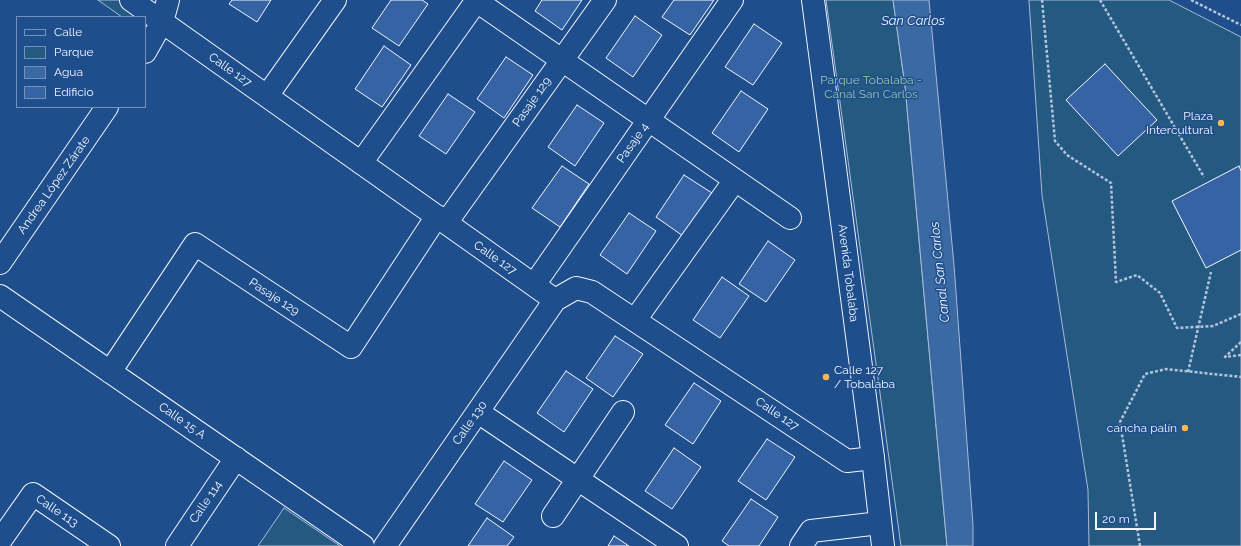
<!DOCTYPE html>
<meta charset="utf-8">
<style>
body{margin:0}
#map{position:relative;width:1241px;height:546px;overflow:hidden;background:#1f4e8c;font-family:Raleway,sans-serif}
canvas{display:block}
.legend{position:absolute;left:16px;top:16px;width:130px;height:92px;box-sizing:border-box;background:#1f4e8c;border:1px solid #7391ba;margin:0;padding:5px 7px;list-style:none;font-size:12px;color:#f2f6ff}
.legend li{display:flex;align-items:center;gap:8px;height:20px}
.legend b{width:20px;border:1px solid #7391ba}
.scale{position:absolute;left:1095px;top:512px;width:61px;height:18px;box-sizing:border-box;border:2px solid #f2f6ff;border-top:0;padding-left:5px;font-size:12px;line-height:14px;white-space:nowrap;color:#f2f6ff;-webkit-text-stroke:3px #1f4e8c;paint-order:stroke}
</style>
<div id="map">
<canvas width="1241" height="546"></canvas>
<ul class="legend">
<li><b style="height:5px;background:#1f4e8c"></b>Calle</li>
<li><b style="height:11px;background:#245a82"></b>Parque</li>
<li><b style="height:11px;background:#3b69a3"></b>Agua</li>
<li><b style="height:11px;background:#3563a3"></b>Edificio</li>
</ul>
<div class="scale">20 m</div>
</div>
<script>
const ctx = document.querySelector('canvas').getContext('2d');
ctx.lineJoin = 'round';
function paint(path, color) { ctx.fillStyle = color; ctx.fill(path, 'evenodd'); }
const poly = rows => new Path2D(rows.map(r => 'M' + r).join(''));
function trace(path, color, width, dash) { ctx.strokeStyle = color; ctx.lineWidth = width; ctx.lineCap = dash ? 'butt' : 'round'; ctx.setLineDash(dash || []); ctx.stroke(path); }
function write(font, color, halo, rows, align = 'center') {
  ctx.font = font + ' Raleway,sans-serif'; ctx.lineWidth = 3; ctx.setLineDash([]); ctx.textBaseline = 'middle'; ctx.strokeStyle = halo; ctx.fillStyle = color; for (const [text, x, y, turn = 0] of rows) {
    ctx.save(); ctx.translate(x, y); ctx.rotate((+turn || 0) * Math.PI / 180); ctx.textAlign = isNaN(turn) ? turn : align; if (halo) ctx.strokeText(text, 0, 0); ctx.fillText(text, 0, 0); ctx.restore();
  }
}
const green = poly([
 [98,0,146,0,141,17,122,17,98,0],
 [826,0,893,0,905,86,947,546,901,546,826,0],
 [1029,0,1169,0,1241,37,1241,546,1089,546,1088,490,1042,195,1029,0],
 [284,508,340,546,258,546,284,508]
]);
const water = poly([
 [893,0,929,0,954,265,973,525,973,546,947,546,905,86,893,0]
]);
const building = poly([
 [232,0,271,0,257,22,229,4,232,0],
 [391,0,422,0,428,4,399,46,372,28,391,0],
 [542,0,582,0,562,30,535,11,542,0],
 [674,0,714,0,690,35,662,17,674,0],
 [635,16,662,35,633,77,606,58,635,16],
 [754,24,782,43,753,85,725,67,754,24],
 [384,46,411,65,382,107,355,89,384,46],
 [506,57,533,75,504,118,477,99,506,57],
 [1105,64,1157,120,1118,156,1066,100,1105,64],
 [741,91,768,109,739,152,712,133,741,91],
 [448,94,475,112,446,154,419,136,448,94],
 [577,105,604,123,575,166,548,147,577,105],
 [562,166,589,184,560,227,532,208,562,166],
 [1239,166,1241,171,1241,250,1206,268,1172,201,1239,166],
 [684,175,712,193,683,236,656,217,684,175],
 [629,213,656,231,627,274,600,255,629,213],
 [768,241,795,260,766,302,739,284,768,241],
 [722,277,749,296,720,338,693,320,722,277],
 [615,336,643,354,613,397,586,378,615,336],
 [566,371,593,389,564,432,537,413,566,371],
 [694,383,721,401,693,444,665,425,694,383],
 [767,439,795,457,766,500,738,481,767,439],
 [674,448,701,467,672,509,645,491,674,448],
 [504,461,532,480,503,522,475,504,504,461],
 [751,499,778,517,759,546,729,546,722,541,751,499],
 [487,518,514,537,507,546,468,546,487,518],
 [614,536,629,546,608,546,614,536]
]);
const path = poly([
 [1042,0,1055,141,1067,155,1111,183,1116,282,1137,275,1160,293,1177,328,1213,326,1241,314],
 [1100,0,1204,177],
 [1191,0,1241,25],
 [1241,342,1225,357,1241,355],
 [1188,372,1211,272],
 [1140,546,1120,422,1145,374,1166,369,1241,377]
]);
const minor = poly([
 [131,0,555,300],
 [475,0,790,218],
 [145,52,162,22,168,0],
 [267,96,335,0],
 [361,163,477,0],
 [446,223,605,0],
 [0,263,107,107],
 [534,285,732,0],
 [0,296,363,546],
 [635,320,735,180],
 [110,372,195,244,351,347,437,216],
 [478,412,677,546],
 [553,516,623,412],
 [0,541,33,494,109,546],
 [177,546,236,458],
 [385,546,555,300,576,288,592,292,847,461,873,458],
 [801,546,811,531,880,523]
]);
const major = poly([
 [813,0,873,458,883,546]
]);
const markers = [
 [1221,123,4,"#ffb74d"],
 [826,377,4,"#ffb74d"],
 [1185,428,4,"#ffb74d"]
];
const streetNames = [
 ["Calle 127",230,70,35],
 ["Pasaje 129",532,102,-55],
 ["Pasaje 4",633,143,-55],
 ["Andrea López Zárate",54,185,-55],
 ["Calle 127",495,258,35],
 ["Avenida Tobalaba",848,273,83],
 ["Pasaje 129",274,297,33],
 ["Calle 127",777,414,34],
 ["Calle 15 A",182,421,35],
 ["Calle 130",470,423,-55],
 ["Calle 114",206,502,-56],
 ["Calle 113",57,511,34]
];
const parkNames = [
 ["Parque Tobalaba -",871,80],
 ["Canal San Carlos",871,94]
];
const poiNames = [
 ["Plaza",1213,116],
 ["Intercultural",1213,130],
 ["Calle 127",834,370,"left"],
 ["/ Tobalaba",834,384,"left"],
 ["cancha palín",1177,428]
];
const waterNames = [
 ["San Carlos",913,21],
 ["Canal San Carlos",940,272,-96]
];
paint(green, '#245a82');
trace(green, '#a8bbd7', 1);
paint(water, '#3b69a3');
trace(water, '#a8bbd7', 1);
paint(building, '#3563a3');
trace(building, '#f2f6ff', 1);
trace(minor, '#f2f6ff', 24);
trace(major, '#f2f6ff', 24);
trace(path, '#b3c4dc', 2.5, [3, 2]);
trace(minor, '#1f4e8c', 22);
trace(major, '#1f4e8c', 22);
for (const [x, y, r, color] of markers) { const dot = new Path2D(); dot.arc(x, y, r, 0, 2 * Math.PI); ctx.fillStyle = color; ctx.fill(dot); trace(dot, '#1f4e8c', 1.5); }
write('12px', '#f2f6ff', '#1f4e8c', streetNames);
write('12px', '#97c8a6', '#1f4e8c', parkNames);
write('12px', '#f2f6ff', '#1f4e8c', poiNames, 'right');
write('italic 13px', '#f2f6ff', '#1f4e8c', waterNames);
</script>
